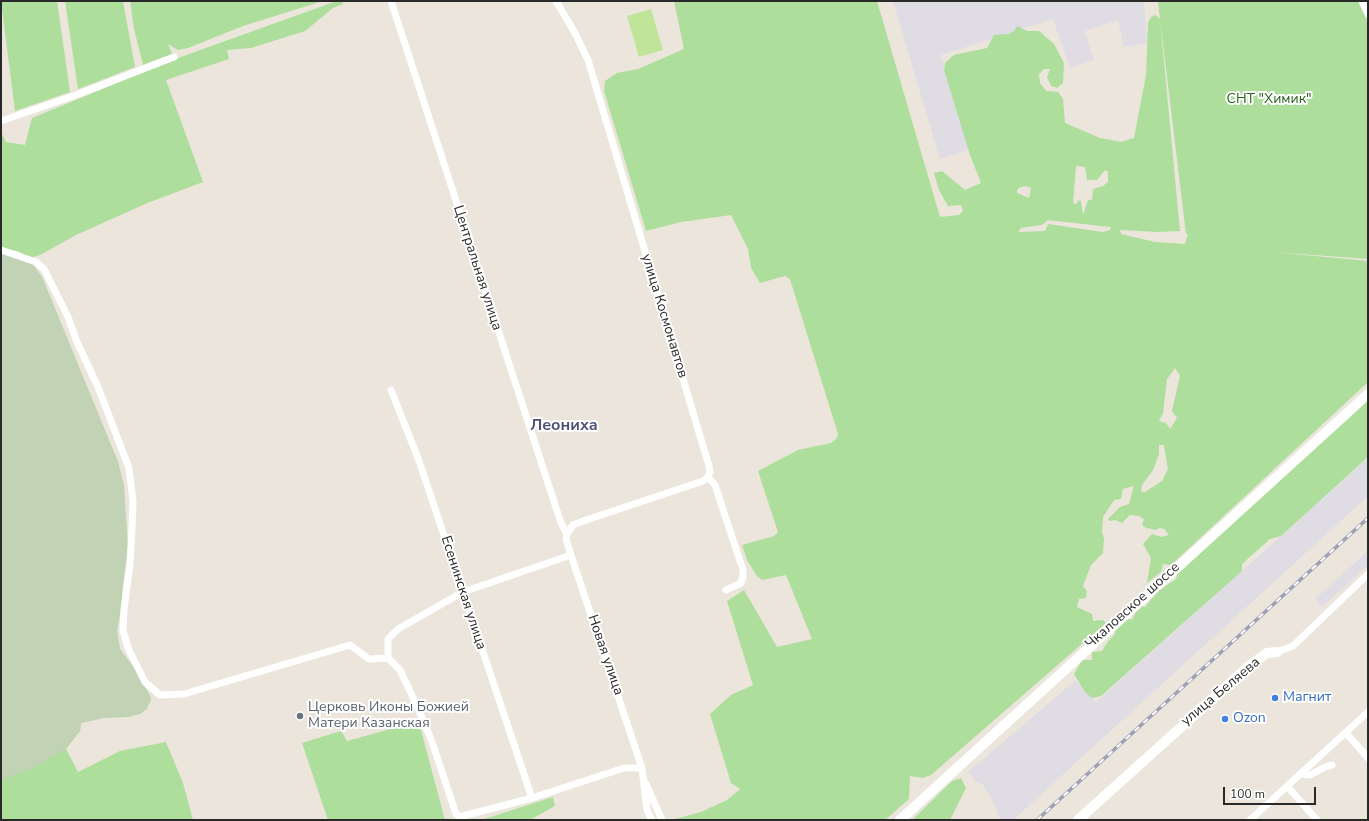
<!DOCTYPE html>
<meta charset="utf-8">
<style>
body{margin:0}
#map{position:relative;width:1369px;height:821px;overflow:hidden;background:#ebe5dc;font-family:"Nunito Sans",sans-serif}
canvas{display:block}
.frame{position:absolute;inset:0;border:2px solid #292929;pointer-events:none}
.scale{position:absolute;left:1223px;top:787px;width:93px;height:18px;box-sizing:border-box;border:2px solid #292929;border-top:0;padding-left:5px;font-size:12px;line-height:14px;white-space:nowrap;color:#292929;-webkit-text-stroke:3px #fff;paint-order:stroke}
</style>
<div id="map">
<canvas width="1369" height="821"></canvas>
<div class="frame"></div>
<div class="scale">100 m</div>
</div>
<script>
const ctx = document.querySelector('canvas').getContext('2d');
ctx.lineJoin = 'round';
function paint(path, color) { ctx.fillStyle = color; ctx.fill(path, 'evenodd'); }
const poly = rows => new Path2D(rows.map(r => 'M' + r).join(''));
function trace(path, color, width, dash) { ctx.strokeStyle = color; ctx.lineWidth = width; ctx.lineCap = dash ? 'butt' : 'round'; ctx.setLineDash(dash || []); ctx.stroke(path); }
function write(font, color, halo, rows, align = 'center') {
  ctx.font = font + ' "Nunito Sans",sans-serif'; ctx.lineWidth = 4; ctx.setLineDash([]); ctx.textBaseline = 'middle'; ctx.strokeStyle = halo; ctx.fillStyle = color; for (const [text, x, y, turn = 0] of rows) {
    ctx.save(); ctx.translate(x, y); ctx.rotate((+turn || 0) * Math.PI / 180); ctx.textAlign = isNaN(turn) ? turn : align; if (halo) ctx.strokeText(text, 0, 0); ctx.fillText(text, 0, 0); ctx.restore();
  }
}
const industrial = poly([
 [893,1,1144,1,1147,43,1124,47,1118,20,1085,31,1094,60,1070,68,1053,19,941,55,969,150,940,159],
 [1368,458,1368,496,1013,820,1003,820,997,813,997,809,983,785,975,781,968,772,1076,680,1096,702],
 [1368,551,1368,565,1322,607,1315,599]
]);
const green = poly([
 [1,1,57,1,70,92,15,111],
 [65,1,123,1,135,67,78,89],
 [130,1,323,1,243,26,188,48,178,50,168,44,172,54,143,65,134,29],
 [337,1,342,1,343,4,333,8,305,31,251,48,227,50,229,59,166,80,203,182,145,204,76,235,40,255,30,258,18,251,1,249,1,132,6,142,25,145,32,118,178,58],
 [674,1,877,1,940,217,959,215,963,211,961,205,948,206,939,190,934,173,942,171,965,190,981,183,970,155,944,70,945,63,954,55,987,48,994,35,1008,34,1014,31,1017,26,1027,31,1039,31,1054,44,1064,63,1063,83,1057,88,1051,86,1047,77,1050,69,1044,69,1039,74,1040,83,1046,91,1058,92,1063,99,1065,123,1100,138,1121,142,1134,138,1146,75,1148,23,1151,17,1155,15,1160,19,1158,1,1358,1,1368,22,1368,259,1273,252,1368,261,1368,382,1171,565,1163,564,1161,572,1147,583,1151,558,1143,544,1152,534,1161,537,1169,535,1164,529,1159,528,1156,530,1146,528,1142,525,1144,519,1139,516,1130,515,1122,523,1115,520,1110,521,1108,519,1120,507,1129,504,1134,486,1123,489,1121,499,1114,500,1103,517,1102,532,1104,539,1103,553,1091,565,1083,586,1087,591,1086,598,1079,599,1077,607,1092,614,1093,621,1103,620,1106,623,931,775,923,778,910,776,909,799,885,820,671,820,701,812,727,800,740,789,731,783,710,714,731,695,753,685,727,601,744,590,777,647,812,639,786,575,762,580,757,576,747,560,742,545,774,536,778,532,758,471,798,450,831,443,836,439,838,434,790,279,785,276,760,283,751,268,748,249,731,215,681,222,646,231,604,91,605,81,617,73,638,69,684,49],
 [1160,19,1186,234,1188,234,1185,244,1155,242,1121,234,1120,230,1157,232,1180,231],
 [1076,166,1085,167,1087,180,1097,180,1105,170,1108,172,1108,182,1103,186,1093,189,1092,200,1088,200,1083,215,1081,201,1079,200,1076,204,1073,203],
 [1026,186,1031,188,1029,198,1017,193,1017,190,1020,187],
 [1048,220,1110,227,1111,227,1110,230,1102,232,1048,224,1045,231,1018,232,1021,228,1042,225],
 [1175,368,1180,376,1172,411,1177,418,1170,429,1166,423,1159,421,1163,413,1167,379],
 [1159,445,1164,445,1168,469,1162,481,1145,492,1141,492,1142,485,1153,470,1159,454],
 [1,252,42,277,118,462,124,486,122,603,117,631,120,649,148,692,151,698,150,703,140,714,126,717,103,718,81,723,80,731,66,749,78,772,120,751,166,742,183,783,193,820,1,820],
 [1368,398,1368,457,1281,536,1270,539,1242,564,1242,571,1101,696,1092,698,1085,692,1074,674,1082,660,1092,660,1092,652,1102,651,1109,640,1115,634,1114,628,1125,618,1132,620,1139,605,1145,607,1158,591,1176,579,1179,569],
 [401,726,416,726,421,730,445,820,328,820,302,743,341,731,347,741],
 [961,778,966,788,950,820,912,820,952,781],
 [553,797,555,806,530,820,481,820]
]);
const cemetery = poly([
 [1,252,32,263,42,277,118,462,124,486,128,546,117,631,120,649,135,669,151,698,147,709,140,714,126,717,103,718,81,723,80,731,65,749,34,768,1,780]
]);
const pitch = poly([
 [651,9,663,50,639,57,627,16]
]);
const street = poly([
 [391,1,561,523,567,534],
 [556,1,575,33,588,60,709,466,710,472,708,477],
 [1362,1,1368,14],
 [1,121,76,95,174,57],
 [1,250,36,262,44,269,68,317,77,342,98,387,129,468,133,501,132,527,130,565,124,609,123,630,128,648,145,682,160,695,184,694,350,645,369,659,388,658],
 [391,390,418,458,532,798],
 [708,477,715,485,743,570,743,577,741,583,726,590],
 [1277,652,1293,646,1368,574],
 [388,658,400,670,418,708,432,742,456,814,459,817,532,798,624,768,642,768],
 [388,658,388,639,398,629,463,592,571,555],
 [1346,733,1368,758],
 [1300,774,1310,775,1325,767,1332,765],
 [646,784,662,820],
 [1287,786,1317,820],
 [652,820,647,810,642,768,571,555,566,539,567,534,573,525,586,520,703,481,708,477],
 [1250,820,1368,712]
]);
const secondary = poly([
 [900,820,1368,394],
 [1078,820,1249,666,1267,653,1277,652]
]);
const rail = poly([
 [1037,820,1368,518]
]);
const markers = [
 [1275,698,4,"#3f7fe0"],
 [300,716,4,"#6b7280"],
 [1225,719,4,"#3f7fe0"]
];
const parkNames = [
 ["СНТ \"Химик\"",1269,100]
];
const streetNames = [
 ["Центральная улица",477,268,72],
 ["улица Космонавтов",664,316,73],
 ["Есенинская улица",463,593,72],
 ["Чкаловское шоссе",1133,606,-42],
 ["Новая улица",605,655,71],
 ["улица Беляева",1221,692,-40]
];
const shopNames = [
 ["Магнит",1283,698],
 ["Ozon",1233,719]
];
const worshipNames = [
 ["Церковь Иконы Божией",308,708],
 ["Матери Казанская",308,724]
];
const quarterNames = [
 ["Леониха",564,426]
];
paint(industrial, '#dfdce3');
paint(green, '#adde9b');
paint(cemetery, '#c1d3b4');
paint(pitch, '#bee598');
trace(street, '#fff', 7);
trace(secondary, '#fff', 10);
trace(rail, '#9fa0b3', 3.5);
trace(rail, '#fff', 2, [6]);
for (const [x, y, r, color] of markers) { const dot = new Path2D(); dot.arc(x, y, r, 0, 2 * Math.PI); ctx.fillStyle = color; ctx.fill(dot); trace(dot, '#fff', 1.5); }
write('14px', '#27621e', '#fff', parkNames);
write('14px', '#292929', '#fff', streetNames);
write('14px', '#366cbe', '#fff', shopNames, 'left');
write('14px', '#5b616d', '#fff', worshipNames, 'left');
write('bold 16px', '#4d5177', '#fff', quarterNames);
</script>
